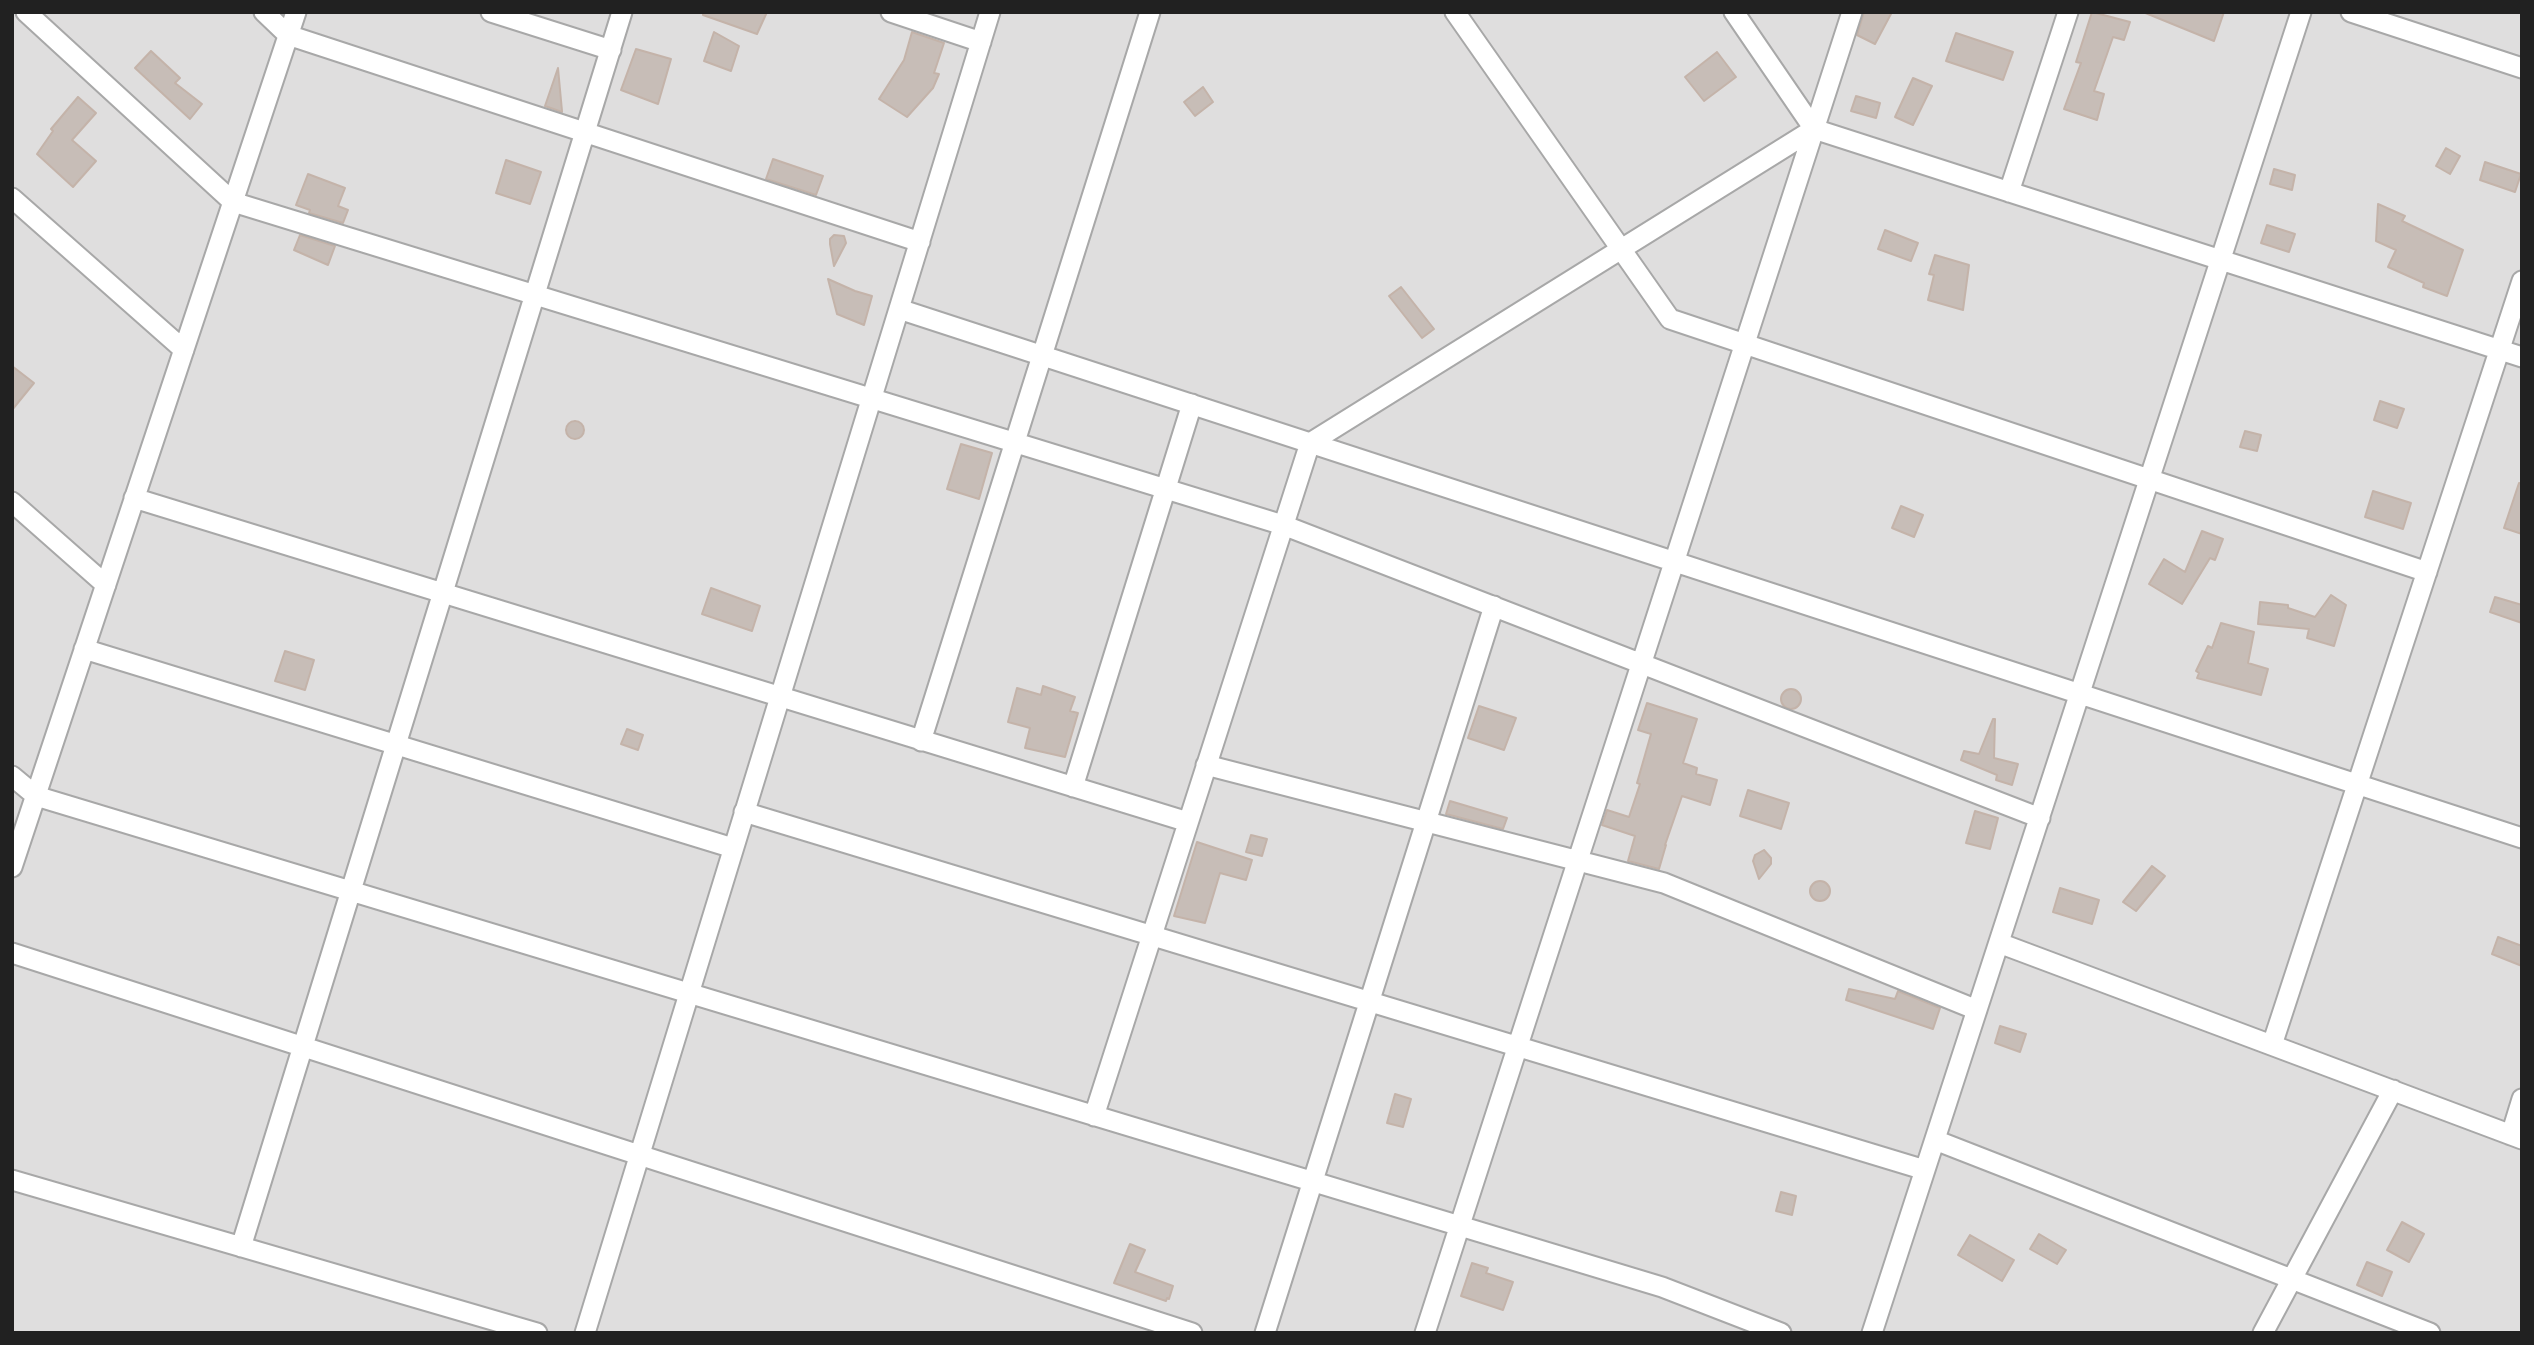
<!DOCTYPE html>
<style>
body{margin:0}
#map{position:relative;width:2534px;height:1345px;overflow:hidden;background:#f2eee8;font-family:"IBM Plex Sans",sans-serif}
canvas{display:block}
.frame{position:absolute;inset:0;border:14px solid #212121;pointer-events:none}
</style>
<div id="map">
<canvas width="2534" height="1345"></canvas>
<div class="frame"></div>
</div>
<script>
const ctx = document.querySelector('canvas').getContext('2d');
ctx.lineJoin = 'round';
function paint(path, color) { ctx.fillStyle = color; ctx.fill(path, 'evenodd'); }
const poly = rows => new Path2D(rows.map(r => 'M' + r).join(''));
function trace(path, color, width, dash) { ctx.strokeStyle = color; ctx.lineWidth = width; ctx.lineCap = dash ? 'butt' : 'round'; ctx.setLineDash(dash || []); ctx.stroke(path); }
const residential = poly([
 [12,12,2522,12,2522,1333,12,1333]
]);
const building = poly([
 [703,12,767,12,757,34,703,15,703,12],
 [1864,12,1892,12,1875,44,1857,35,1864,12],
 [2092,12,2130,22,2124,40,2113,37,2094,91,2104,94,2097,120,2064,109,2081,63,2076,62,2092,12],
 [2143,12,2224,12,2214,41,2143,12],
 [714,32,739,46,731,71,704,61,714,32],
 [912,32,944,43,934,73,939,74,933,88,907,117,879,99,904,60,912,32],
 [1956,33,2013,52,2003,80,1946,61,1956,33],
 [636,49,671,59,658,104,621,90,636,49],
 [151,51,180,78,175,83,202,104,190,119,135,68,151,51],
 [1717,52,1736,77,1704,101,1685,77,1717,52],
 [558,68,562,111,562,112,545,106,558,68],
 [1913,78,1932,86,1913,125,1895,117,1913,78],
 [1203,87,1213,102,1195,116,1184,102,1203,87],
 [1856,96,1880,103,1876,118,1851,111,1856,96],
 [78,97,96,113,72,140,96,161,73,187,37,154,53,131,51,129,78,97],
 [2446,148,2460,156,2450,174,2436,166,2446,148],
 [773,159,823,176,816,195,766,179,773,159],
 [506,160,541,172,530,204,496,193,506,160],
 [2485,162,2521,174,2515,192,2480,180,2485,162],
 [2274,169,2295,175,2292,190,2270,184,2274,169],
 [308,174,345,188,338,206,348,210,343,223,309,213,310,210,296,205,308,174],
 [2378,204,2405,216,2402,221,2463,250,2447,296,2423,287,2424,283,2388,267,2396,250,2376,241,2378,204],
 [2267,225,2295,234,2289,252,2261,243,2267,225],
 [1885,230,1918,243,1911,261,1878,249,1885,230],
 [300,235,335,246,328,265,294,250,300,235],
 [834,235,844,236,846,243,834,266,830,244,830,239,834,235],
 [1935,255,1969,265,1963,310,1928,300,1934,275,1929,274,1935,255],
 [828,279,855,291,872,296,864,325,837,314,828,279],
 [1401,287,1434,329,1422,338,1389,296,1401,287],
 [12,366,34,383,12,410,12,366],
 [2380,401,2404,409,2397,428,2374,420,2380,401],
 '566 430a9 9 0 1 1 18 0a9 9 0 1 1-18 0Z',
 [2245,431,2261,435,2257,451,2240,447,2245,431],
 [961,444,992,453,979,499,947,489,961,444],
 [2519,483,2522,484,2522,534,2504,528,2519,483],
 [2373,491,2411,503,2403,529,2365,517,2373,491],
 [1901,506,1923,515,1914,537,1892,528,1901,506],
 [2202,531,2223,539,2215,560,2210,558,2182,604,2149,584,2164,559,2185,572,2202,531],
 [711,588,760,606,752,631,702,614,711,588],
 [2331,595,2346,605,2334,646,2307,638,2309,629,2258,624,2260,602,2288,605,2288,608,2315,617,2331,595],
 [2495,597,2522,605,2522,623,2490,612,2495,597],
 [2221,623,2254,632,2248,663,2268,669,2261,695,2197,678,2199,673,2196,671,2208,646,2212,648,2221,623],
 [285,651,314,660,305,690,275,681,285,651],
 [1043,686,1075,697,1070,711,1078,713,1065,757,1025,748,1030,728,1008,722,1017,688,1041,695,1043,686],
 '1781 699a10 10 0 1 1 20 0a10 10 0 1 1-20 0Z',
 [1647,703,1697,719,1683,763,1697,768,1696,774,1717,780,1710,805,1682,796,1665,845,1666,845,1659,869,1628,861,1635,836,1602,825,1607,810,1629,817,1640,784,1637,783,1651,734,1638,730,1647,703],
 [1479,706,1516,718,1504,750,1468,738,1479,706],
 [1993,719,1995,719,1994,758,2018,764,2012,785,1996,780,1997,775,1961,760,1964,751,1979,754,1993,719],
 [627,729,643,735,638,750,621,744,627,729],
 [1748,790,1789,803,1781,829,1740,816,1748,790],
 [1450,801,1507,818,1503,829,1446,814,1450,801],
 [1975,811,1998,818,1990,849,1966,843,1975,811],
 [1251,835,1267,839,1262,856,1246,852,1251,835],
 [1197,842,1252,860,1246,880,1220,873,1205,923,1174,916,1197,842],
 [1764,850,1771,858,1771,864,1759,879,1753,861,1755,855,1764,850],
 [2152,866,2165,876,2136,911,2123,902,2152,866],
 '1810 891a10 10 0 1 1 20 0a10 10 0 1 1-20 0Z',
 [2060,888,2099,900,2092,924,2053,912,2060,888],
 [2498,937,2522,946,2522,966,2492,954,2498,937],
 [1849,989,1895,999,1898,991,1940,1008,1933,1029,1846,1000,1849,989],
 [2000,1026,2026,1034,2020,1052,1995,1043,2000,1026],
 [1395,1094,1411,1099,1403,1127,1387,1123,1395,1094],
 [1781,1192,1796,1196,1792,1215,1776,1211,1781,1192],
 [2402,1222,2424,1234,2409,1262,2387,1250,2402,1222],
 [2039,1234,2066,1250,2057,1264,2030,1249,2039,1234],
 [1970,1235,2014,1260,2002,1281,1958,1255,1970,1235],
 [1130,1244,1145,1250,1135,1272,1173,1286,1169,1299,1167,1298,1166,1301,1114,1283,1130,1244],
 [2367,1262,2392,1272,2382,1296,2357,1285,2367,1262],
 [1472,1263,1488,1268,1486,1273,1513,1282,1503,1310,1461,1296,1472,1263]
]);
const minor = poly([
 [26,12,233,202,1283,525,2040,818],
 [264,12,288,35,920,242],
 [491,12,611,50],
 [891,12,981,42],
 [1455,12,1670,319,2427,572],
 [1734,12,1814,129,2522,357],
 [2351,12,2522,68],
 [2009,192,2068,12],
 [12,198,184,350],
 [899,309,2522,838],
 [134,498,1188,822],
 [12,502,106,585],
 [84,649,733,848],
 [921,741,1150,12],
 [1206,765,1664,883,1977,1010],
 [12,776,36,796,1662,1287,1781,1333],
 [1073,787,1192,404],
 [744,812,1925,1170],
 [12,867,296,12],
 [1999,943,2522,1139],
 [12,953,1192,1333],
 [2272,1045,2522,281],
 [1094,1116,1310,443,1814,129],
 [2511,1135,2522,1099],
 [1935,1140,2430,1333],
 [12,1180,537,1333],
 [241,1247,622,12],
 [585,1333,990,12],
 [1265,1333,1494,606],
 [1425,1333,1852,12],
 [1872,1333,2301,12],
 [2263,1333,2393,1090]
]);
paint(residential, '#dfdede');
paint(building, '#c7bdb7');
trace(building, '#c4b3a9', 2);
trace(minor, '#a8a8a8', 23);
trace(minor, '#fff', 19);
</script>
